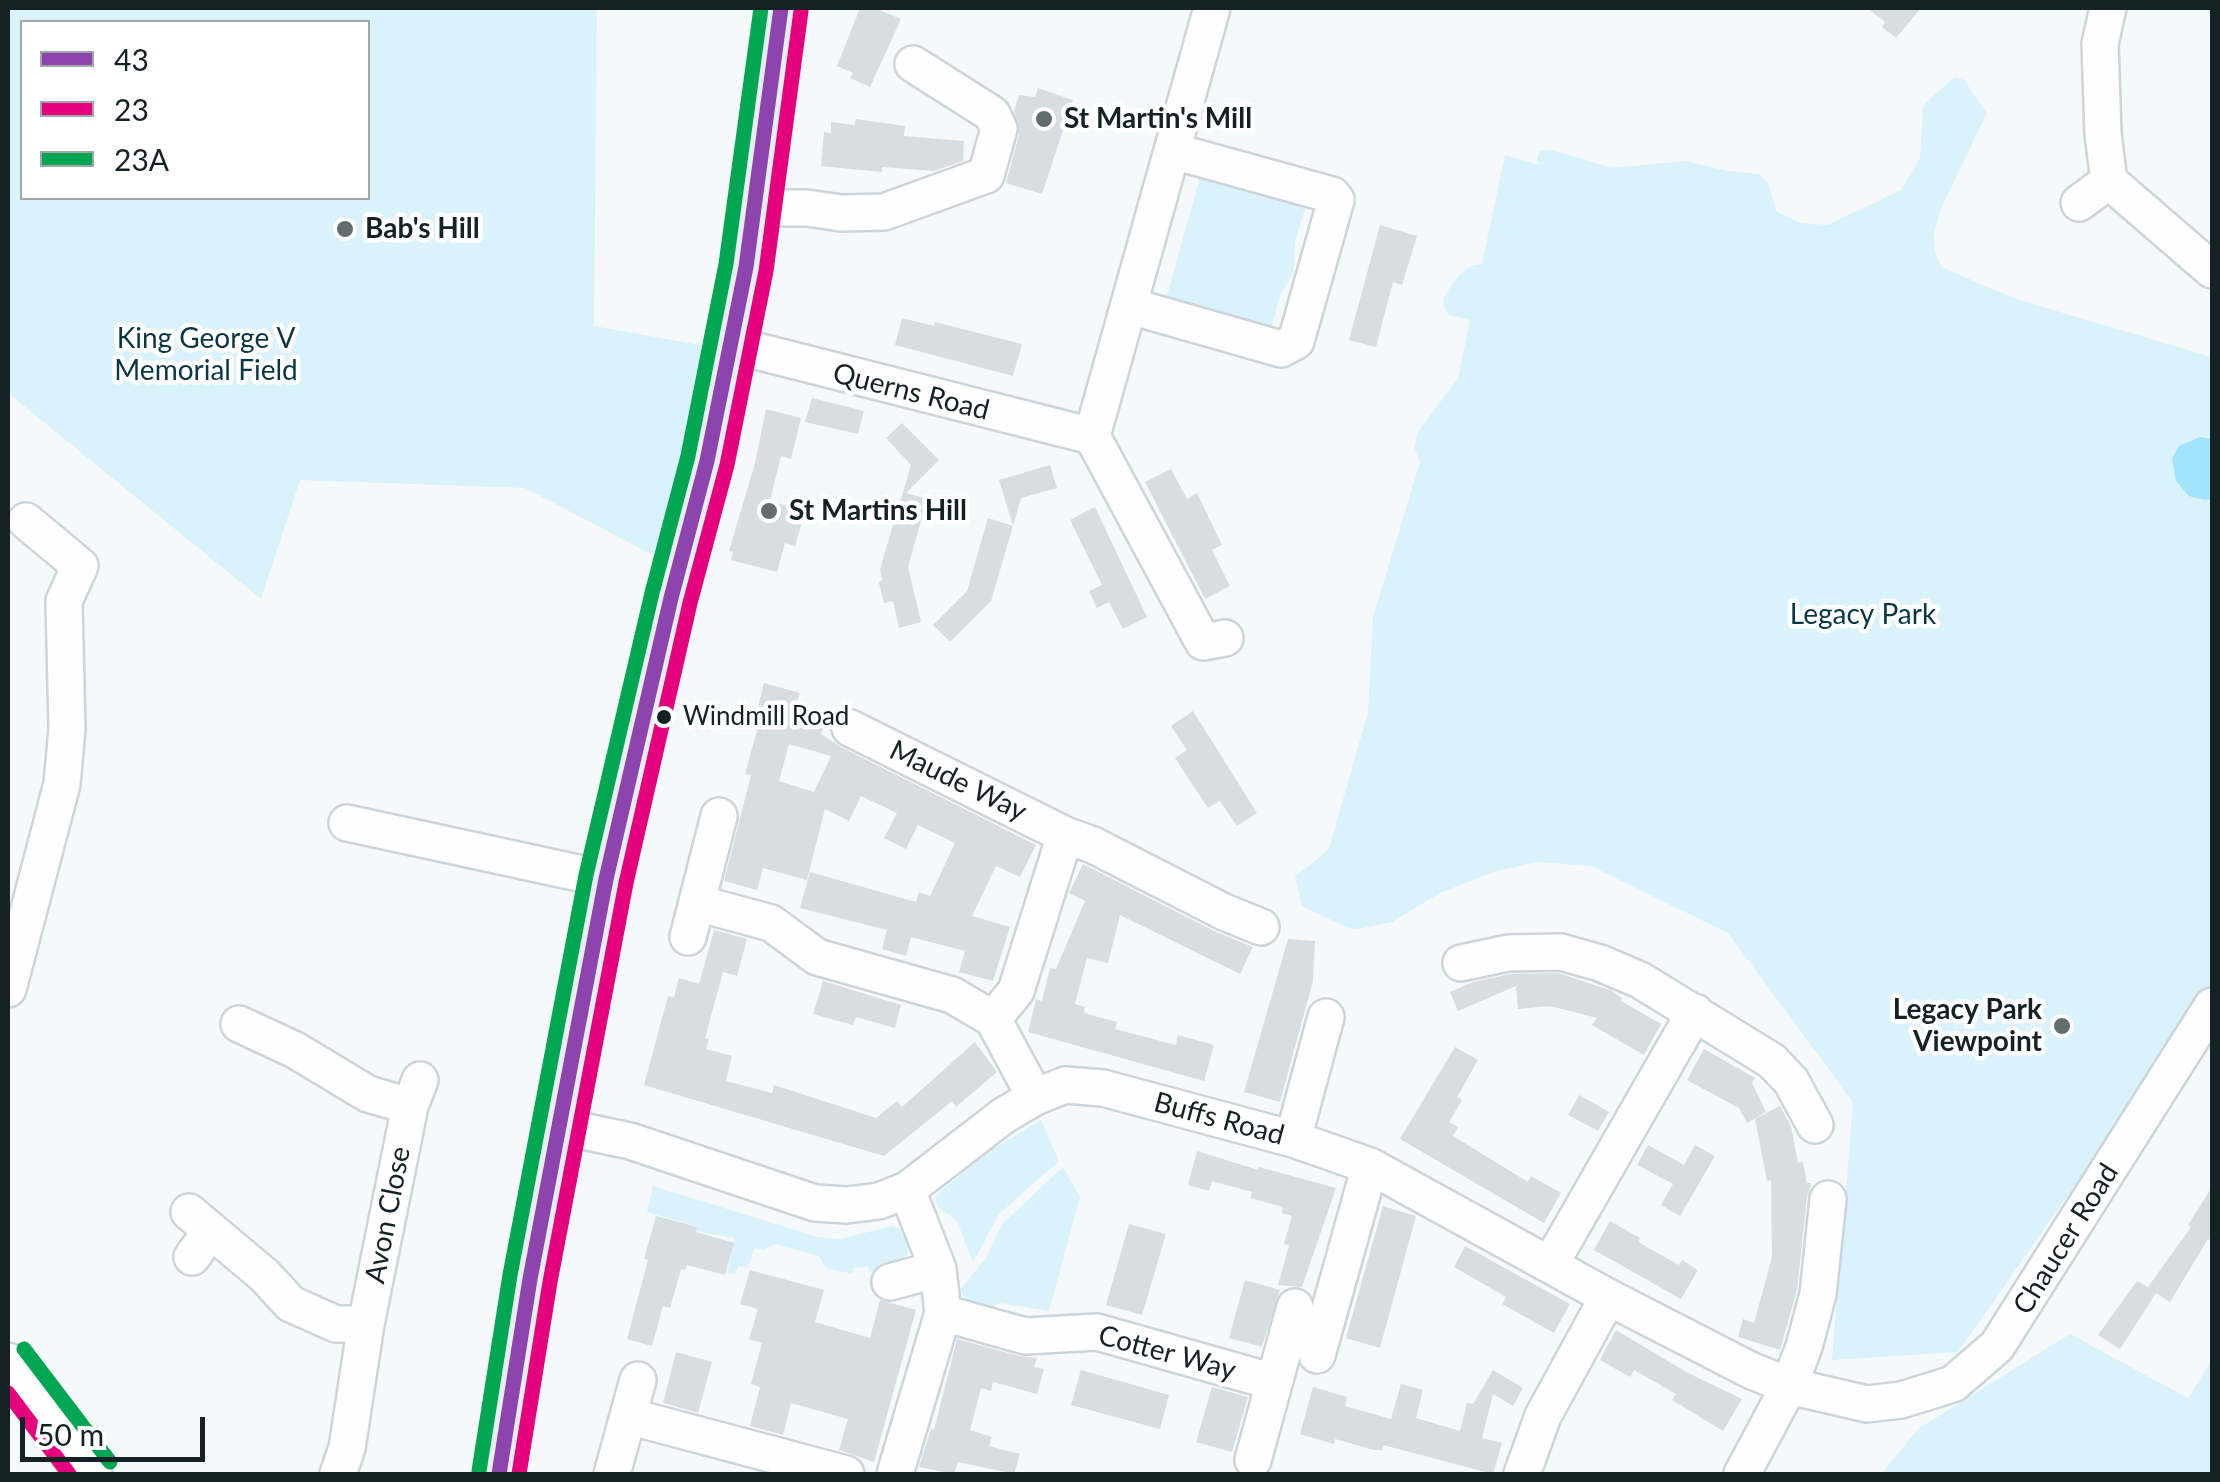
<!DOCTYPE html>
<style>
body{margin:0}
#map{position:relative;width:2220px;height:1482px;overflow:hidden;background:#f5f9fa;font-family:Lato,sans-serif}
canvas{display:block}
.frame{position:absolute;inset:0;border:10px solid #142125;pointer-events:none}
.legend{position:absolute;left:20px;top:20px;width:350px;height:180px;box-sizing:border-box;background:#fff;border:2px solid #a1a6a8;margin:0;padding:12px 18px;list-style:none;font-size:30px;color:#142125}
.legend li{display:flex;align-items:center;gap:20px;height:50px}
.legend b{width:50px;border:2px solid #a1a6a8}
.scale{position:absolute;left:20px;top:1417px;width:185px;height:45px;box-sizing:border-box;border:5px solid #142125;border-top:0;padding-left:12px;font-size:30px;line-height:35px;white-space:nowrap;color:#142125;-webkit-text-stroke:8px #fff;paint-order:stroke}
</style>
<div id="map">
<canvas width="2220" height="1482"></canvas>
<div class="frame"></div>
<ul class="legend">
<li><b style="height:12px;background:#8e44ad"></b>43</li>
<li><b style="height:12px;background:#e5007d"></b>23</li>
<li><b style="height:12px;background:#00a651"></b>23A</li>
</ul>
<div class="scale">50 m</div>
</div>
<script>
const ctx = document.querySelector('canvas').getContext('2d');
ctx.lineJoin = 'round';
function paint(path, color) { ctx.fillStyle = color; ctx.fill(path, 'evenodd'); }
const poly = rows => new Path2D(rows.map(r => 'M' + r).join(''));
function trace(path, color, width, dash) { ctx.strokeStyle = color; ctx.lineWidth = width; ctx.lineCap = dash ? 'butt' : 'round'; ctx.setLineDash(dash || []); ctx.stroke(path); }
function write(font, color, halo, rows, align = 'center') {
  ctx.font = font + ' Lato,sans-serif'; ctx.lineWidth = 9; ctx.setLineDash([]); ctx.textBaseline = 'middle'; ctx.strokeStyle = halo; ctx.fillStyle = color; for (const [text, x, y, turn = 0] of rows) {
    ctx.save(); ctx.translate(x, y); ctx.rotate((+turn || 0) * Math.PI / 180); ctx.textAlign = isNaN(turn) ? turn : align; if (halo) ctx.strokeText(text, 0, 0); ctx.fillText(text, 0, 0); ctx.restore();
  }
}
const green = poly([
 [8,8,597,8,594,326,717,348,664,561,525,488,300,480,261,599,8,393],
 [22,22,368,22,368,198,22,198],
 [1954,77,1964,80,1987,113,1942,206,1934,233,1935,253,1941,267,2016,299,2212,357,2212,990,1958,1352,1832,1360,1853,1102,1728,933,1591,866,1537,862,1493,872,1440,893,1392,922,1358,929,1348,928,1302,906,1295,877,1329,849,1368,712,1373,617,1420,462,1414,447,1418,432,1458,378,1470,320,1449,315,1443,306,1444,296,1459,275,1472,266,1482,264,1505,155,1540,165,1537,158,1540,151,1552,150,1612,168,1686,161,1727,171,1759,174,1768,183,1777,212,1801,223,1828,225,1901,190,1920,158,1923,106],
 [1203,166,1308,200,1295,241,1294,272,1280,295,1270,334,1165,303],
 [1041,1120,1059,1161,999,1214,973,1262,957,1221,938,1207,935,1196,988,1152],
 [1063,1167,1080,1197,1049,1311,1000,1303,989,1309,968,1302,960,1290,985,1259,1002,1224],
 [653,1186,818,1237,840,1239,892,1226,899,1228,909,1244,907,1256,880,1266,874,1272,869,1272,868,1267,853,1268,852,1273,842,1272,826,1268,819,1256,775,1244,764,1250,755,1248,748,1267,738,1266,735,1274,727,1273,735,1238,696,1231,697,1227,647,1212],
 [2070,1334,2188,1398,2212,1360,2212,1474,1881,1474,1918,1429]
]);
const water = poly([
 [2200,437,2212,439,2212,499,2205,500,2189,496,2176,481,2172,458,2179,446]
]);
const building = poly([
 [860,8,875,8,901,19,870,87,850,78,853,73,837,66],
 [1867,8,1921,8,1896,38,1882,27,1885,22],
 [1038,88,1073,100,1042,194,1006,183,1019,135,1014,111,1019,95,1035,97],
 [856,119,905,126,904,136,964,141,963,161,934,171,882,167,882,172,821,166,824,132,831,133,831,122,855,125],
 [1380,225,1417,236,1402,285,1393,282,1376,347,1349,340],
 [902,318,934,326,935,322,1022,344,1013,376,895,345],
 [812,398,864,411,858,434,805,422],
 [766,409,801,418,791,459,781,456,770,501,805,511,795,546,785,543,777,572,731,560,733,552,729,551,755,463],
 [902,423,939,460,906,493,927,499,908,567,921,622,899,628,893,601,884,603,879,583,882,579,880,569,911,465,886,438],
 [1050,465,1057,488,1021,498,1013,526,999,480],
 [1171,469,1187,499,1197,493,1222,545,1212,550,1230,586,1205,599,1145,482],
 [1095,507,1147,617,1123,629,1109,602,1097,608,1089,591,1102,585,1070,520],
 [988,518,1013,526,991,601,950,642,933,625,967,591],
 [764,683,800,693,793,720,823,728,821,734,841,747,1036,845,1020,877,996,866,972,916,1010,927,993,981,959,972,965,951,911,937,906,956,882,949,887,930,800,908,810,872,916,902,919,892,930,896,955,843,918,825,906,849,884,838,897,813,861,796,849,821,825,809,807,880,763,868,757,890,724,881,751,775,745,774,763,709,758,707],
 [789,744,831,756,814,792,779,781],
 [1193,711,1257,813,1237,826,1220,801,1208,808,1175,758,1187,750,1171,726],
 [1083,864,1214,931,1253,947,1240,974,1120,915,1108,963,1087,958,1075,1004,1085,1007,1084,1013,1117,1022,1115,1029,1176,1045,1178,1035,1214,1045,1204,1081,1028,1032,1036,999,1042,1001,1050,968,1056,969,1085,901,1069,893],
 [714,930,747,939,737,976,723,972,705,1038,709,1039,706,1049,732,1056,726,1081,772,1093,774,1085,876,1118,897,1101,902,1107,975,1042,997,1072,956,1107,952,1101,884,1156,644,1085,668,996,674,997,679,978,699,984],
 [1288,939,1315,941,1313,981,1280,1102,1244,1092],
 [1558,973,1610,990,1622,998,1621,1001,1661,1024,1644,1055,1592,1025,1597,1018,1550,1006,1518,1009,1516,986,1458,1011,1450,992,1473,982,1510,974],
 [823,981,901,1005,895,1028,856,1017,853,1025,813,1014],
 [1455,1047,1478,1060,1457,1097,1462,1100,1449,1122,1458,1127,1453,1136,1528,1182,1531,1176,1561,1193,1544,1223,1400,1139],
 [1704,1049,1755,1078,1752,1083,1766,1112,1747,1123,1739,1108,1687,1080],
 [1579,1095,1609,1112,1598,1131,1568,1115],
 [1780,1106,1791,1126,1798,1163,1803,1162,1807,1183,1811,1183,1811,1186,1807,1197,1797,1290,1780,1350,1738,1337,1743,1319,1754,1323,1772,1257,1771,1180,1767,1181,1755,1119],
 [1648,1145,1684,1165,1695,1145,1715,1156,1680,1216,1661,1205,1673,1184,1637,1165],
 [1197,1151,1258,1170,1259,1167,1336,1188,1302,1287,1278,1285,1289,1245,1284,1244,1292,1216,1282,1213,1283,1207,1250,1198,1252,1192,1212,1181,1209,1191,1188,1185],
 [2212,1187,2212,1242,2208,1239,2170,1302,2156,1293,2120,1349,2098,1335,2137,1281,2148,1287,2191,1227,2188,1225],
 [1383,1206,1416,1216,1380,1348,1346,1338],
 [656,1216,697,1227,696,1232,734,1243,725,1275,687,1265,685,1270,681,1269,670,1308,663,1306,652,1346,627,1339,648,1260,644,1259],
 [1610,1221,1640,1238,1638,1242,1679,1265,1682,1260,1698,1270,1681,1299,1594,1250],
 [1129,1224,1166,1234,1142,1315,1106,1305],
 [1465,1246,1570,1304,1554,1333,1502,1304,1506,1297,1454,1267],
 [750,1270,824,1290,815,1322,870,1338,880,1300,916,1310,874,1462,839,1450,848,1419,791,1403,783,1435,750,1426,760,1387,751,1384,762,1343,749,1339,758,1309,740,1304],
 [1245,1280,1280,1290,1262,1347,1229,1338],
 [1616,1330,1688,1373,1742,1399,1723,1431,1672,1400,1676,1394,1634,1370,1630,1377,1600,1360],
 [957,1339,1019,1356,1037,1358,1034,1367,1044,1369,1037,1394,993,1382,991,1391,981,1388,970,1430,992,1437,989,1446,1020,1454,1014,1474,958,1462,954,1474,919,1467,931,1429,934,1430],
 [676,1352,712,1362,698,1413,663,1403],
 [1081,1370,1169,1395,1160,1429,1071,1405],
 [1493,1370,1523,1388,1513,1406,1493,1394,1482,1438,1502,1443,1493,1474,1383,1445,1382,1450,1374,1450,1335,1439,1334,1444,1300,1434,1313,1387,1347,1397,1345,1406,1391,1419,1401,1384,1423,1390,1416,1418,1460,1431,1467,1403,1473,1404],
 [1212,1387,1248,1397,1232,1452,1196,1442]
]);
const minor = poly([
 [1212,8,1092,436,1203,642,1225,638],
 [2108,8,2100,44,2103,134,2109,181,2212,270],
 [2079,203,2109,181],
 [756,208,807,208,841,213,884,212,986,175,999,129,992,114,913,64],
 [1130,306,1281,349,1296,341,1336,200,1332,195,1173,151],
 [729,344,1092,436],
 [850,728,1065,835,1016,991,993,1019],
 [347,823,606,879],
 [1065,835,1093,845,1224,912,1261,927],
 [697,903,771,923,817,957,952,995,993,1019,1035,1097],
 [688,937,719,816],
 [1461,963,1508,953,1561,952,1600,963,1640,980,1772,1061,1791,1081,1815,1125],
 [8,989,62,784,67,729,64,601,80,566,26,521],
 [239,1024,295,1050,368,1094,410,1106],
 [559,1126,630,1141,815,1203,847,1205,879,1201,907,1190,1003,1116,1035,1097,1065,1085,1103,1088,1293,1139,1370,1166,1608,1297,1750,1370,1789,1386,1867,1404,1901,1400,1953,1384,1997,1346,2212,1006],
 [1293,1139,1326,1017],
 [189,1212,264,1275,291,1304,336,1324,366,1324],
 [192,1257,211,1231],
 [1551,1263,1695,1012],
 [890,1282,938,1269],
 [943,1313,1025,1336,1097,1332,1274,1382],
 [1317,1355,1370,1166],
 [8,1361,94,1474],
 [628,1416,846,1474],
 [1253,1460,1295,1307],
 [338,1474,347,1448,366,1324,410,1106,420,1080],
 [612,1474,638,1380],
 [895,1474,943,1313,938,1269,907,1190],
 [1522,1474,1543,1416,1608,1297],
 [1742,1474,1789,1386,1804,1347,1818,1294,1828,1199]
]);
const major = poly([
 [499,1474,530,1279,606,879,671,598,707,461,746,267,781,8]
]);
const bus1 = poly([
 [499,1474,530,1279,606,879,671,598,707,461,746,267,781,8]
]);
const bus2 = poly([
 [8,1393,69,1474],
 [519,1474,550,1282,626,883,690,603,727,465,766,271,801,11]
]);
const bus3 = poly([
 [24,1349,110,1462],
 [479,1471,510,1275,586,875,652,593,688,456,726,264,761,8]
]);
const markers = [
 [1044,119,10,"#636d70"],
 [345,229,10,"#636d70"],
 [769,511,10,"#636d70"],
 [664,717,9,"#142125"],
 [2062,1026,10,"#636d70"]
];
const busNames = [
 ["Windmill Road",683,717]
];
const poiNames = [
 ["St Martin's Mill",1064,119],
 ["Bab's Hill",365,229],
 ["St Martins Hill",789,511],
 ["Legacy Park",2042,1010,"right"],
 ["Viewpoint",2042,1042,"right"]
];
const parkNames = [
 ["King George V",206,339],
 ["Memorial Field",206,371],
 ["Legacy Park",1863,615]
];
const streetNames = [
 ["Querns Road",911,392,14],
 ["Maude Way",958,781,26],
 ["Buffs Road",1219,1119,15],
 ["Avon Close",388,1215,-79],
 ["Chaucer Road",2066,1239,-58],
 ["Cotter Way",1167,1353,15]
];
paint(green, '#daf2fc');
paint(water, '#a1e4fb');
paint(building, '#d6dee1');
trace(minor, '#ccd5d9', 40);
trace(major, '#d1d5d6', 50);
trace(minor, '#fefefe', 35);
trace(major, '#e6eff2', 45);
trace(bus1, '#8e44ad', 15);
trace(bus2, '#e5007d', 15);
trace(bus3, '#00a651', 15);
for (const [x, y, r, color] of markers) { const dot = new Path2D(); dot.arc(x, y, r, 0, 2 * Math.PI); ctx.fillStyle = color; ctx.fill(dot); trace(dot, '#fff', 4); }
write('26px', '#142125', '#fff', busNames, 'left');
write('bold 28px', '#142125', '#fff', poiNames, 'left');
write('28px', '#093644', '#fff', parkNames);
write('28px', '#142125', '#fff', streetNames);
</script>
